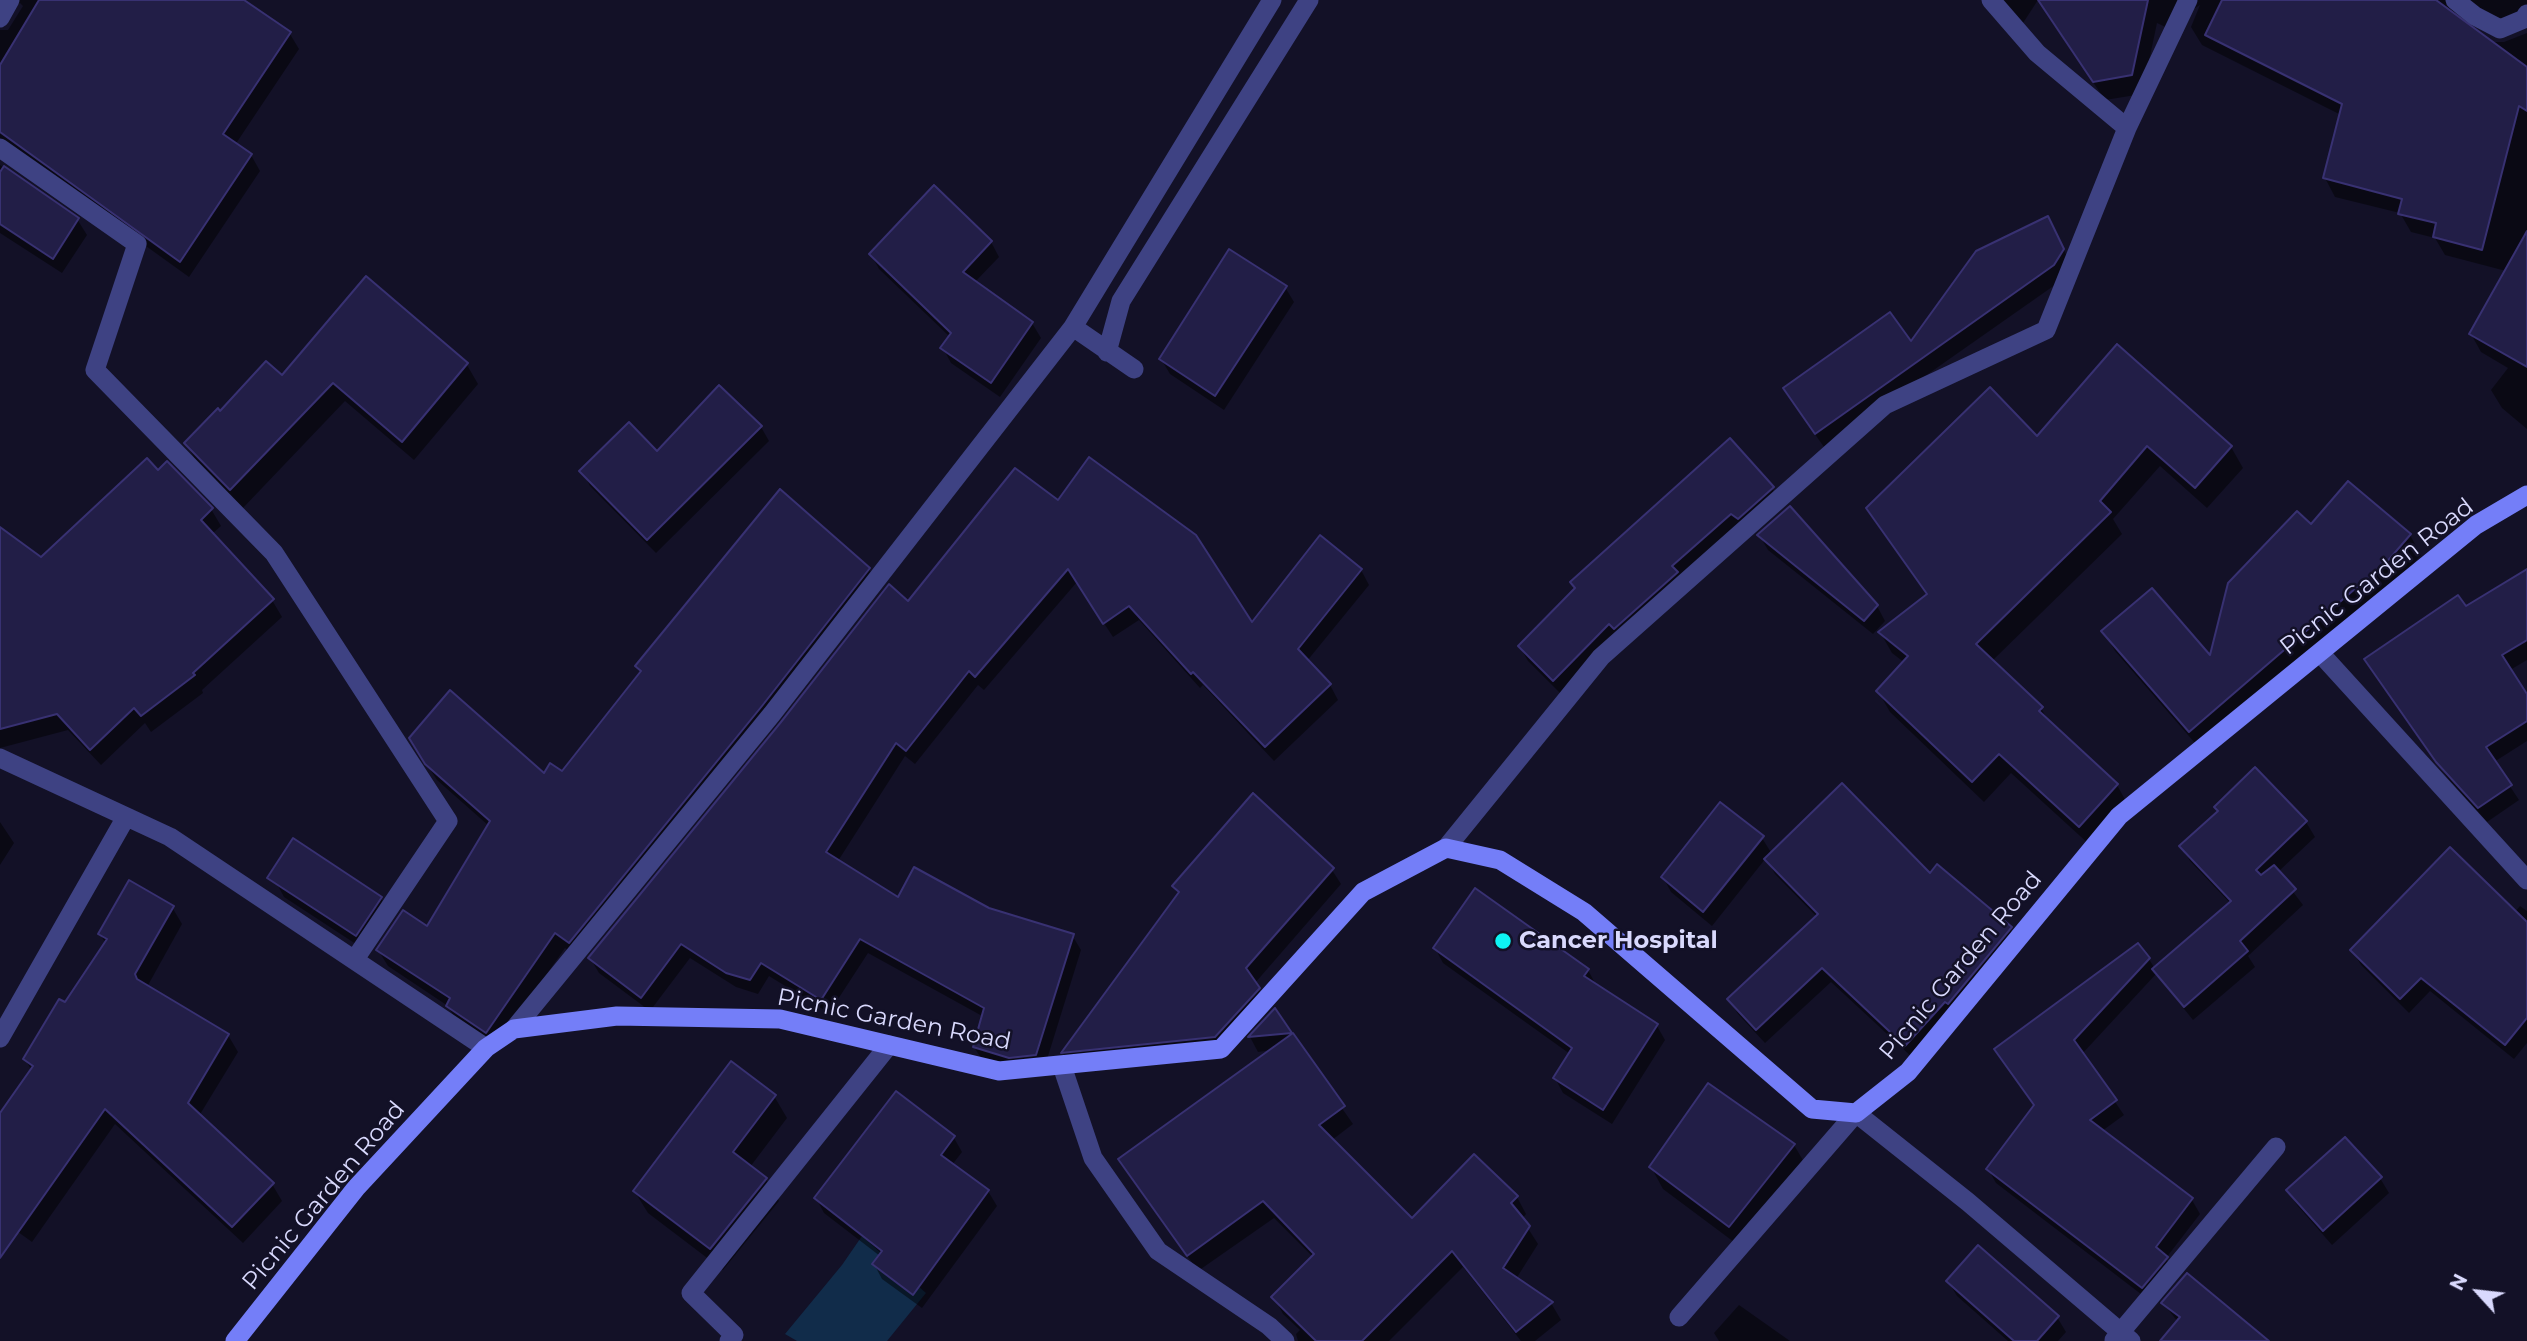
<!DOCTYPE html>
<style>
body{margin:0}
#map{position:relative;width:2527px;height:1341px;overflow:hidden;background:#131127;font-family:Montserrat,sans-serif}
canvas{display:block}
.north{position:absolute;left:2443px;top:1257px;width:70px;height:70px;-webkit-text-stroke:5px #131127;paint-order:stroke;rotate:297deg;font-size:19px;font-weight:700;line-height:28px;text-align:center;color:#d9d9fd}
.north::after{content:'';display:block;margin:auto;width:24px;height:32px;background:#d9d9fd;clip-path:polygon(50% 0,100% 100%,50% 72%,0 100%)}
</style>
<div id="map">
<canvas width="2527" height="1341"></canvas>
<div class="north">N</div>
</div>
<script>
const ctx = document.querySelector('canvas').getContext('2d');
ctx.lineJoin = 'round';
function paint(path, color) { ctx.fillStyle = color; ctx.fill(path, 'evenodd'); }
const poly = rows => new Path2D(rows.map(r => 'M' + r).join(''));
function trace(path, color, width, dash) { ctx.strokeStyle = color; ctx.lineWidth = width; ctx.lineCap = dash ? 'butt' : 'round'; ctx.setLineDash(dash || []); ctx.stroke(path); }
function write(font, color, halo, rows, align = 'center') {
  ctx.font = font + ' Montserrat,sans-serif'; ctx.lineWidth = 5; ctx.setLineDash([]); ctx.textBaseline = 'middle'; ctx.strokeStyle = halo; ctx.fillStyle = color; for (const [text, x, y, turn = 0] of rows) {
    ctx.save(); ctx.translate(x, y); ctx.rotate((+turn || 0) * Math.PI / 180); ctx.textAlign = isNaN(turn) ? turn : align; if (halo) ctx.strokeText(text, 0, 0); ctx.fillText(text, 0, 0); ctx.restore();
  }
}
const water = poly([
 [862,1236,926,1293,887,1341,797,1341,785,1334,842,1265]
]);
const shadow = poly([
 [0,0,241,0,290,34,299,49,235,145,251,155,260,171,189,277,18,154,0,156,0,30,8,30,23,6,20,3,8,9],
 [2002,0,2527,0,2527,25,2512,33,2461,7,2453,16,2494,42,2504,42,2527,33,2527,429,2502,408,2491,390,2508,368,2481,352,2471,334,2506,271,2445,255,2435,238,2411,232,2400,213,2335,197,2325,178,2341,115,2202,45,2191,27,2200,5,2187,13,2178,33,2157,23,2142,94,2105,100,2038,0,2023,23],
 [0,165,77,219,87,235,62,273,0,233],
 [2056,233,2071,265,2062,280,1824,447,1793,403,1911,344],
 [991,242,999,257,975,282,1032,323,1041,338,1000,397,951,363,943,348,950,337,879,269,871,254],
 [366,278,467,365,478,384,414,460,345,401,242,509,197,463,186,443,220,414,282,378],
 [1285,287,1294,302,1224,410,1170,374,1161,359],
 [761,427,769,441,656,553,590,486,582,471],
 [2037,438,2231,447,2243,468,2207,508,2160,466,2113,519,2122,534,1992,661,2041,708,2050,724,2117,785,2128,805,2091,846,2011,773,1984,802,1890,712,1878,691,1905,663,1892,653,1880,632,1927,595,1869,508],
 [158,472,211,509,221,526,212,534,272,600,282,617,202,690,203,693,151,732,145,723,101,765,68,730,0,748,0,530,41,559],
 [1772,488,1781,503,1562,695,1528,661,1520,647,1576,589],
 [1058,502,1252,625,1361,570,1369,585,1307,661,1330,685,1338,700,1274,761,1203,685,1200,688,1139,620,1113,637,1077,582,984,690,978,685,915,764,905,756,838,861,898,899,988,910,1072,935,1081,950,1044,1069,983,1061,974,1047,984,1017,868,953,829,1013,769,976,758,994,736,987,690,958,650,1011,599,973,590,958,908,603],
 [1790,508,1877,606,1885,621,1873,634,1768,550,1759,535],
 [2311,526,2410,535,2421,555,2378,604,2201,750,2115,651,2104,631,2211,659],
 [869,569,878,585,578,958,565,948,495,1048,457,1022,448,1006,388,966,378,950,427,928,489,826,437,780,420,754,544,776,562,773,641,673,637,666],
 [2527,571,2527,660,2510,670,2527,697,2527,741,2494,762,2519,800,2487,822,2447,777,2375,674,2466,609],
 [2255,769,2306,822,2315,837,2278,872,2303,905,2248,956,2255,967,2193,1020,2156,974,2082,1054,2124,1115,2102,1131,2192,1200,2200,1214,2166,1258,2174,1272,2150,1301,1996,1183,1988,1169,2035,1106,1996,1049,2149,959,2155,969,2231,904,2190,861,2182,846,2219,812],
 [0,822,14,843,0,865],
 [1762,838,1772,854,1930,876,2010,928,2019,943,1914,1059,1831,982,1765,1043,1738,1014,1729,999,1817,917,1775,874,1766,858,1712,926,1671,892,1663,877],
 [1332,870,1341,884,1255,983,1267,1004,1224,1052,1071,1067,1063,1053,1179,895,1174,887],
 [276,882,381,898,390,913,365,950,284,897],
 [2520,906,2527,911,2527,1043,2514,1059,2430,991,2409,1013,2361,965,2352,950,2515,912],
 [172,907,182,924,147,987,228,1035,238,1052,199,1116,272,1184,282,1201,243,1243,115,1124,32,1242,0,1219,0,1116,32,1071,25,1059,106,944,100,934],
 [1435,948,1588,970,1596,985,1657,1026,1665,1040,1612,1124,1563,1093,1555,1078,1570,1054,1443,963],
 [1274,1011,1353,1124,1332,1140,1412,1221,1517,1197,1526,1214,1522,1219,1538,1244,1516,1279,1551,1303,1561,1320,1535,1341,1521,1341,1463,1267,1389,1341,1298,1341,1296,1334,1300,1330,1283,1314,1274,1297,1313,1257,1274,1218,1198,1271,1131,1176,1272,1050,1258,1052,1250,1037],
 [1708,1085,1794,1145,1807,1167,1742,1248,1663,1189,1651,1167],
 [774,1096,787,1118,750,1167,766,1179,779,1201,723,1270,648,1213,635,1192],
 [954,1138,962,1152,952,1165,988,1191,997,1206,922,1308,882,1279,874,1264,880,1256,824,1213,816,1198],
 [2380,1178,2389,1193,2332,1245,2297,1205,2288,1191],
 [1948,1281,2057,1317,2066,1332,2058,1341,2008,1341,1957,1296],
 [2163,1303,2259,1341,2162,1341,2178,1322],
 [1739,1305,1790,1341,1719,1341,1714,1333]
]);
const building = poly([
 [39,0,244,0,291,32,223,134,252,154,180,262,0,132,0,65,39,0],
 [2038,0,2148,0,2132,75,2093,82,2038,0],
 [2222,0,2436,0,2527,67,2527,111,2519,106,2482,250,2433,237,2436,223,2398,214,2402,199,2323,178,2342,104,2205,35,2222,0],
 [4,166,79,218,53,259,0,224,0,172,4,166],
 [934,185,992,241,963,272,1033,322,991,383,940,348,951,333,869,254,934,185],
 [2048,216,2064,249,2054,265,1815,434,1783,388,1890,312,1911,341,1976,251,2048,216],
 [2527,231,2527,367,2469,334,2527,231],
 [1229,249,1287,286,1215,396,1159,359,1229,249],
 [366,276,468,363,402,442,333,383,230,490,184,443,218,408,220,411,266,361,282,375,366,276],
 [2117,344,2232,446,2195,488,2147,446,2100,501,2111,512,1976,644,2043,707,2039,711,2118,784,2079,827,1999,754,1972,782,1876,691,1908,656,1878,632,1927,594,1866,508,1990,387,2037,436,2117,344],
 [719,385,762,426,647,540,579,471,629,422,657,451,719,385],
 [1730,438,1774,487,1738,519,1731,514,1672,566,1678,572,1614,629,1609,624,1553,681,1518,646,1575,588,1570,582,1730,438],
 [1089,457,1196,535,1252,622,1320,535,1362,569,1298,649,1331,684,1265,747,1193,672,1191,674,1129,606,1103,624,1068,569,975,677,969,671,906,751,896,743,826,852,898,897,914,867,989,908,1074,934,1036,1055,1009,1058,973,1047,984,1008,860,939,821,1000,761,963,750,980,726,973,681,944,641,998,588,958,781,722,889,584,908,601,1015,468,1058,500,1089,457],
 [147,458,158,470,167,461,213,508,201,520,274,599,193,673,195,675,141,716,134,708,90,750,57,714,0,729,0,527,41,557,147,458],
 [2348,481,2411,534,2366,586,2363,582,2189,732,2101,631,2152,588,2210,655,2228,583,2297,511,2311,524,2348,481],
 [780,489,870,568,762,706,569,943,555,933,486,1033,446,1006,450,998,376,950,403,910,427,926,490,821,425,764,409,738,450,690,544,773,550,763,562,771,641,671,635,666,780,489],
 [1790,506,1878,605,1864,621,1757,535,1790,506],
 [2527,569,2527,640,2502,655,2527,694,2527,721,2486,747,2512,785,2478,808,2436,762,2364,659,2458,595,2466,606,2527,569],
 [2255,767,2307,821,2256,870,2261,875,2274,865,2296,889,2240,941,2248,951,2184,1007,2152,969,2231,901,2179,846,2218,811,2214,807,2255,767],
 [1842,783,1930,873,1937,864,2012,927,1948,1004,1945,1002,1905,1046,1822,968,1756,1030,1727,999,1818,914,1764,859,1842,783],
 [1253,793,1334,868,1246,968,1260,988,1215,1037,1061,1053,1179,892,1172,886,1253,793],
 [1720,802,1764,836,1703,912,1661,877,1720,802],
 [293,838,382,897,356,936,267,878,293,838],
 [2450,847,2527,922,2527,1018,2505,1045,2421,978,2400,999,2350,950,2450,847],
 [129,880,174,906,135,974,137,979,229,1034,188,1103,274,1183,232,1227,105,1109,0,1258,0,1113,33,1066,23,1059,59,999,65,1002,107,939,98,934,129,880],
 [1475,888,1589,969,1584,976,1658,1024,1603,1110,1553,1078,1572,1048,1433,948,1475,888],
 [2138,943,2150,958,2074,1040,2117,1100,2090,1120,2193,1198,2156,1247,2168,1257,2142,1288,1986,1169,2034,1105,1994,1049,2138,943],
 [1275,1008,1292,1033,1248,1037,1275,1008],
 [1293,1033,1345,1106,1319,1125,1412,1218,1474,1154,1518,1196,1511,1203,1530,1226,1503,1268,1553,1302,1516,1332,1452,1251,1362,1341,1316,1341,1271,1297,1314,1254,1263,1201,1187,1256,1118,1159,1293,1033],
 [731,1061,776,1095,733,1152,767,1178,710,1249,633,1191,731,1061],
 [1708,1083,1795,1144,1729,1227,1649,1167,1708,1083],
 [896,1091,955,1136,941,1155,989,1190,913,1295,872,1264,882,1251,814,1198,896,1091],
 [2345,1137,2382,1177,2323,1231,2286,1190,2345,1137],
 [1978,1245,2059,1316,2037,1341,2014,1341,1946,1281,1978,1245],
 [2187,1273,2269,1341,2160,1341,2180,1317,2161,1303,2187,1273]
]);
const minor = poly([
 [1991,0,2037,53,2127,128],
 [2455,0,2475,16,2500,29,2524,19,2527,14],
 [0,18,10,0],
 [0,148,137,244,95,370,274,553,448,821,355,959],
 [1073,327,1272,0],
 [1107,352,1121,301,1309,0],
 [2320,653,2527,880],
 [0,758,170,837,486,1048],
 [1446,848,1601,657,1885,405,2046,330,2127,128,2188,0],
 [514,1029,772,714,1073,327,1134,369],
 [0,1038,126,817],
 [1062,1066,1093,1158,1158,1251,1269,1326,1285,1341],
 [1679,1317,1856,1113,1968,1202,2131,1341],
 [2114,1340,2276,1147],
 [729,1341,734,1335,691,1293,889,1045]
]);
const secondary = poly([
 [235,1341,356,1188,486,1048,514,1029,617,1016,780,1019,999,1071,1221,1049,1363,892,1446,848,1500,860,1584,912,1812,1109,1856,1113,1908,1072,2119,816,2476,525,2527,495]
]);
const markers = [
 [1503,941,9,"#0ef3f3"]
];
const streetNames = [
 ["Picnic Garden Road",2377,577,-38],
 ["Picnic Garden Road",1961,966,-50],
 ["Picnic Garden Road",894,1020,11],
 ["Picnic Garden Road",324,1196,-50]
];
const poiNames = [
 ["Cancer Hospital",1519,941]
];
paint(water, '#112c4a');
paint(shadow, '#0007');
paint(building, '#221e47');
trace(building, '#383172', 2);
trace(minor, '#3e4283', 19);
trace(secondary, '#747ef8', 19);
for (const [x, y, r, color] of markers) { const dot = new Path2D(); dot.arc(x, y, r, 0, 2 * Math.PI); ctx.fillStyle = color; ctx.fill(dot); trace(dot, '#131127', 2.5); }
write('24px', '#d9d9fd', '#131127', streetNames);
write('bold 24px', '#d9d9fd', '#131127', poiNames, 'left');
</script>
